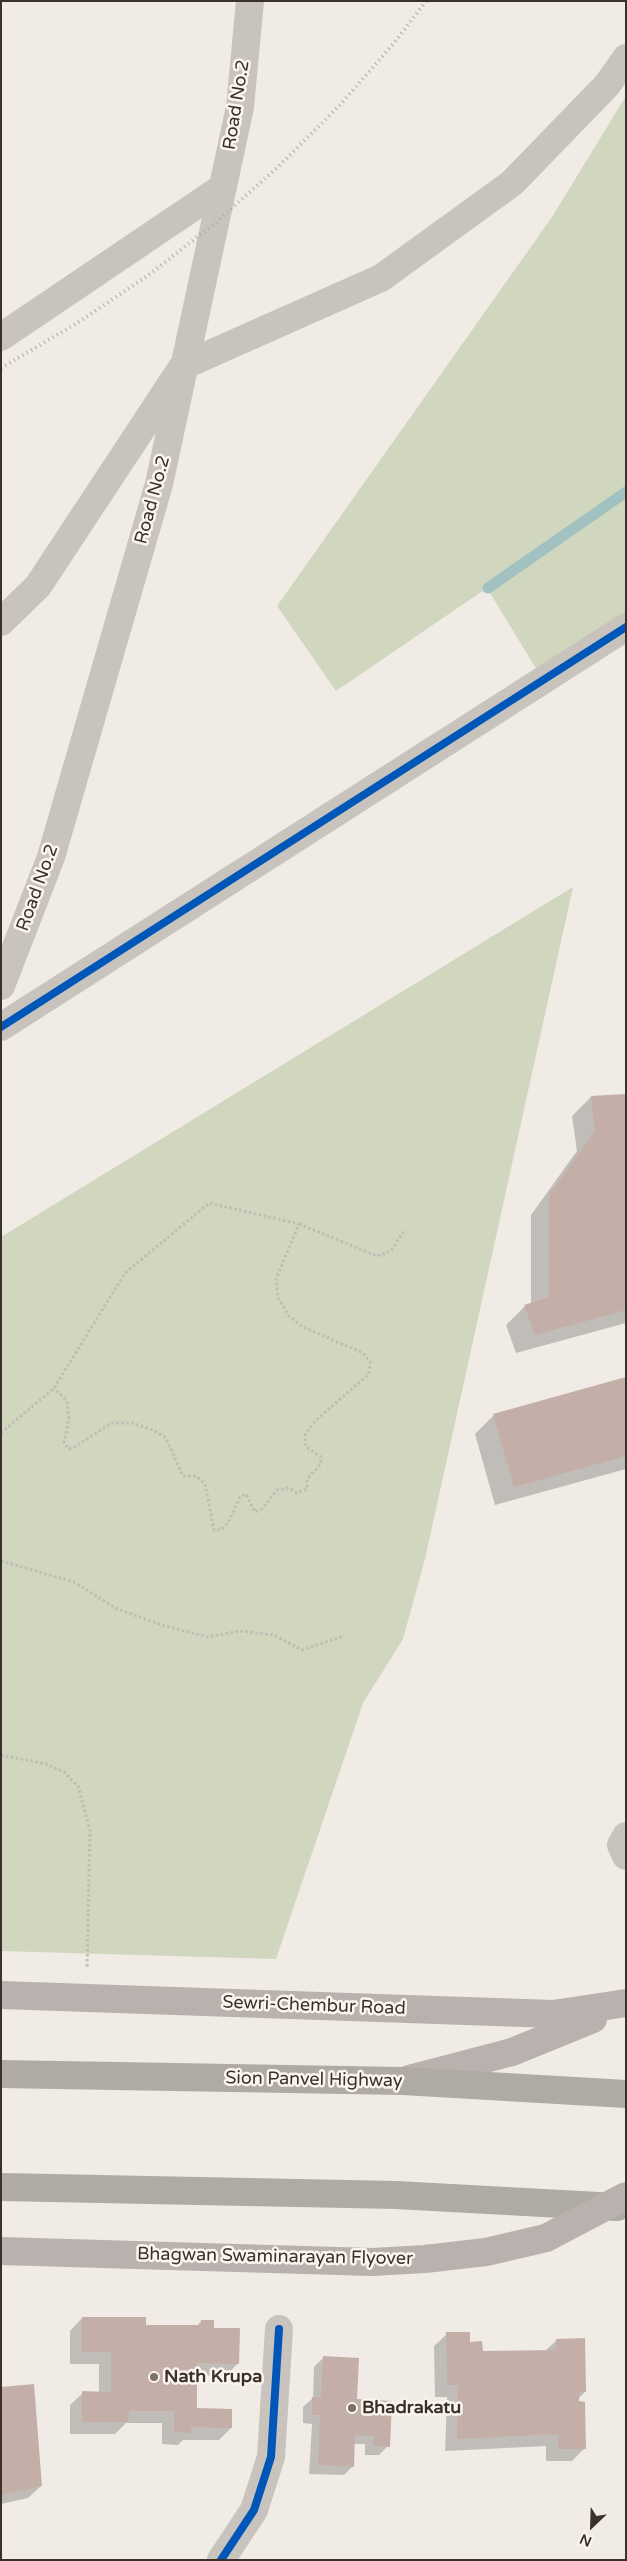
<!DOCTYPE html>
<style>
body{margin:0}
#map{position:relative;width:627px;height:2561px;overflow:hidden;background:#f0ebe5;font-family:"Varela Round",sans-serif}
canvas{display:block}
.frame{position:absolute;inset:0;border:2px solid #3b302b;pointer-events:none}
.north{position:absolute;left:567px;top:2501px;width:50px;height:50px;-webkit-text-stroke:4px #fbf5ee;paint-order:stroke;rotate:204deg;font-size:14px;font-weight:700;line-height:20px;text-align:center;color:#3b302b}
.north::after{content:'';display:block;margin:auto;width:18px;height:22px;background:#3b302b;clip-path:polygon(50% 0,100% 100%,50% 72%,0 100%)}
</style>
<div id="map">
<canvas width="627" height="2561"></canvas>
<div class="frame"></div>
<div class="north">N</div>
</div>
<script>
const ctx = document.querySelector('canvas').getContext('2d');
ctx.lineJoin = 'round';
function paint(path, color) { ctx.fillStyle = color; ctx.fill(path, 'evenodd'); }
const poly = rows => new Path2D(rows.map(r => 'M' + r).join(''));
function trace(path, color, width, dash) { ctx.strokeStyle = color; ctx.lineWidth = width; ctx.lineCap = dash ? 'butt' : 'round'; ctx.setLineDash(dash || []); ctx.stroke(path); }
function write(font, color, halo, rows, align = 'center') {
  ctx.font = font + ' "Varela Round",sans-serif'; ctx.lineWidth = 5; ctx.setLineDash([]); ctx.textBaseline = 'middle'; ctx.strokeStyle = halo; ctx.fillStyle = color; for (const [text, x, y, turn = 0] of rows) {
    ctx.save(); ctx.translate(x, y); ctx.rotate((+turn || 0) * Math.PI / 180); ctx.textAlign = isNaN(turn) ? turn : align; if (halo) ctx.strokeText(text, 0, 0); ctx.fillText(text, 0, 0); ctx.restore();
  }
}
const green = poly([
 [626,96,626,627,543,680,487,588,336,691,277,606,552,217],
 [573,887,425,1559,403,1639,363,1703,276,1959,1,1951,1,1237]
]);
const shadow = poly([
 [626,1095,626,1323,516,1353,506,1325,525,1306,531,1304,531,1215,577,1151,572,1116,591,1097],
 [626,1379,626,1469,495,1505,475,1434,494,1415],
 [82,2318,145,2326,196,2327,201,2321,212,2329,238,2363,226,2376,196,2375,196,2409,231,2428,219,2440,183,2440,178,2445,162,2444,162,2423,126,2423,115,2434,70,2434,70,2405,83,2393,99,2393,99,2364,70,2364,70,2331],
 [447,2334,469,2343,482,2353,545,2351,557,2340,585,2392,578,2399,585,2448,572,2461,546,2461,546,2446,445,2451,447,2397,435,2397,434,2346],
 [323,2358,388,2446,379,2455,365,2455,365,2444,354,2444,353,2466,344,2475,309,2474,312,2424,303,2423,303,2407,313,2398,314,2367],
 [1,2388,41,2486,28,2498,1,2504]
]);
const stream = poly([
 [488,588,626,492]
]);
const building = poly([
 [626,1094,626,1310,535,1335,524,1305,549,1297,549,1195,595,1131,591,1096],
 [626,1377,626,1456,514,1487,493,1414],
 [82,2317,146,2317,146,2325,201,2325,201,2320,214,2320,214,2328,240,2328,239,2364,197,2363,197,2408,232,2409,232,2428,191,2427,191,2433,174,2432,174,2411,129,2411,128,2422,82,2422,82,2391,111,2392,111,2352,82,2352],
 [446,2332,470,2332,470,2342,482,2341,483,2351,556,2350,556,2339,585,2338,586,2392,579,2392,579,2401,585,2402,586,2449,558,2449,558,2434,457,2439,458,2385,447,2385],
 [323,2356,359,2358,357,2399,392,2401,390,2447,373,2446,374,2436,355,2435,354,2467,318,2465,320,2415,312,2415,312,2397,321,2398],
 [34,2384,42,2486,1,2495,1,2387]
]);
const path = poly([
 [299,1224,377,1256,391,1251,404,1231],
 [1,1433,54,1388,125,1273,209,1203,299,1224,276,1279,278,1298,289,1316,303,1327,363,1353,370,1362,369,1374,315,1421,305,1435,306,1447,321,1457,321,1464,307,1479,307,1489,297,1493,289,1488,277,1490,262,1509,255,1512,246,1494,240,1497,228,1523,221,1530,214,1530,205,1484,196,1476,183,1476,166,1438,153,1430,132,1423,111,1423,75,1447,69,1449,64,1443,69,1418,67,1401,54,1388],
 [1,1561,74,1582,117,1609,162,1625,208,1637,240,1631,274,1635,302,1650,344,1636],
 [1,1755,46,1764,64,1772,78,1786,90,1830,87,1967]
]);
const minor = poly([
 [1,337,223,187],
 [1,622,38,586,183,366,381,278,512,183,607,85,626,58],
 [1,986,51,857,159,484,240,107,250,1],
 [1,1027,626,627],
 [626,1836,621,1845,626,1856],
 [221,2560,254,2510,271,2457,279,2329]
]);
const major = poly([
 [1,1995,553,2014,626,2003],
 [409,2079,512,2052,593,2019],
 [1,2251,372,2262]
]);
const highway = poly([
 [1,2074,403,2081,626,2094],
 [1,2187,396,2195,617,2207]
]);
const rail = poly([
 [1,368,74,325,146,277,214,224,278,167,339,106,395,42,426,1]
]);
const majorBridge = poly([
 [372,2262,425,2259,486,2252,546,2238,626,2196]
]);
const cycleway = poly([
 [1,1027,626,627],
 [221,2560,254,2510,271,2457,279,2329]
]);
const markers = [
 [154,2377,5,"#7a716c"],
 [352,2408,5,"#7a716c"]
];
const streetNames = [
 ["Road No.2",237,105,-81],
 ["Road No.2",153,500,-75],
 ["Road No.2",38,888,-70],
 ["Sewri-Chembur Road",314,2006,2],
 ["Sion Panvel Highway",314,2080,1],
 ["Bhagwan Swaminarayan Flyover",275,2257,1]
];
const poiNames = [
 ["Nath Krupa",164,2377],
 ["Bhadrakatu",362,2408]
];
paint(green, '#d1d6bf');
paint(shadow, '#0003');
trace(stream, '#a1c2c1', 11);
paint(building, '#c3afa7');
trace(path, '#c2bbb6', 3, [2.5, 2.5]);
trace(minor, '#c9c3be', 28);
trace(major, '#b8b1ad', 28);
trace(highway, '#afaaa4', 28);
trace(rail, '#b1aca8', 4, [1, 4]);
trace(majorBridge, '#b8b1ad', 28);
trace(cycleway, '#0057b8', 8);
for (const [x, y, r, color] of markers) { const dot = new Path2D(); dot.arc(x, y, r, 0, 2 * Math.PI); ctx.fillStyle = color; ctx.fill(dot); trace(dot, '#fbf5ee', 2); }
write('18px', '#3b302b', '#fbf5ee', streetNames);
write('bold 18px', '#3b302b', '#fbf5ee', poiNames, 'left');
</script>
